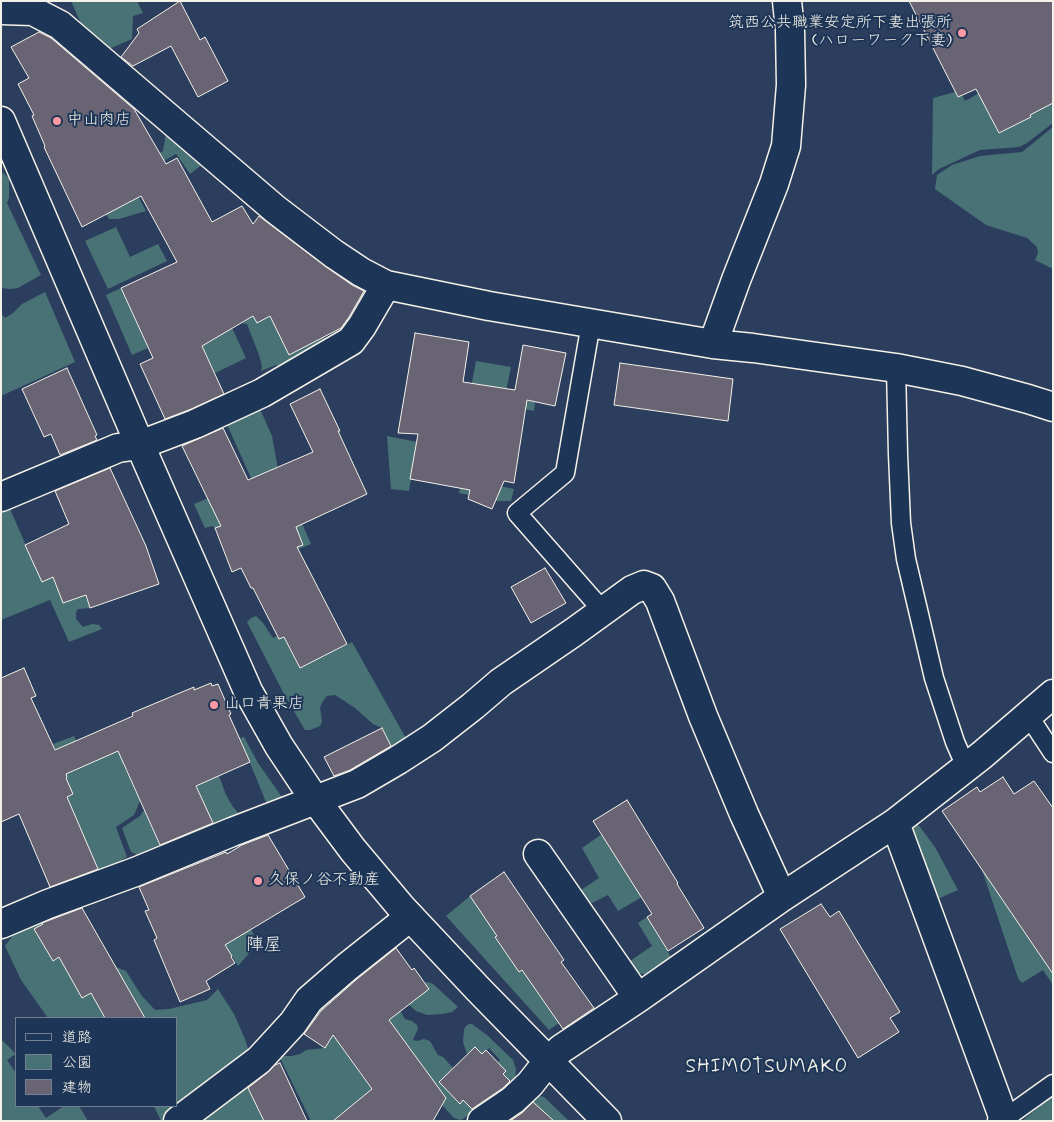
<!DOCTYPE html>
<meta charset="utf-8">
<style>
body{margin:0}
#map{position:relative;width:1054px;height:1122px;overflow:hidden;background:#2c3e5d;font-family:Mynerve,"Klee One",sans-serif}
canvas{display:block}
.frame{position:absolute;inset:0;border:2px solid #f4f1e8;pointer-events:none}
.legend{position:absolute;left:15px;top:1017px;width:162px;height:90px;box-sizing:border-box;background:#1d3557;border:1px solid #738091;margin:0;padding:6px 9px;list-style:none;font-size:15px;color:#f4f1e8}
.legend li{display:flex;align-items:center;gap:10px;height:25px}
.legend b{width:25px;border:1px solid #738091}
</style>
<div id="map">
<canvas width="1054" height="1122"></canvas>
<div class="frame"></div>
<ul class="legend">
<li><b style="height:6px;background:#1d3557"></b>道路</li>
<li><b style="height:14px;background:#497276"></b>公園</li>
<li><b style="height:14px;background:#686473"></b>建物</li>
</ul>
</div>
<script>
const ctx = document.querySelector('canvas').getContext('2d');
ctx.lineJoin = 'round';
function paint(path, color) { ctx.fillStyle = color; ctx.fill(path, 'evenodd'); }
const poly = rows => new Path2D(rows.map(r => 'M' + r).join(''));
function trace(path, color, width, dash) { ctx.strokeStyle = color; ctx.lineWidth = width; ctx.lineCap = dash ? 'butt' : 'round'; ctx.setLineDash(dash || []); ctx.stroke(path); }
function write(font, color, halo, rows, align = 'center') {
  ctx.font = font + ' Mynerve,"Klee One",sans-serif'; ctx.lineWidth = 4; ctx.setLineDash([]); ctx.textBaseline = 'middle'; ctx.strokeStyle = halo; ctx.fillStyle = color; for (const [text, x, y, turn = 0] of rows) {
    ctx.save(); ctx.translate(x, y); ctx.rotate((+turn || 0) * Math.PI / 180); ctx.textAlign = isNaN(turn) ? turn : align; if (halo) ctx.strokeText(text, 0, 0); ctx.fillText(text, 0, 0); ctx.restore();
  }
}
const green = poly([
 [71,1,137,1,143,13,133,16,132,39,102,52,88,35,79,19],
 [1016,88,1053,103,1053,123,1027,143,1019,147,980,150,939,169,932,175,933,98,955,92,958,97,962,95,965,101,981,92,983,102,999,133,1031,117],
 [1053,127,1053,269,1035,260,1038,253,1037,247,1027,238,986,225,935,189,937,175,952,165,980,156,1022,152],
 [166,133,204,163,190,174,176,154,135,177,135,190,146,211,119,219,109,219,103,209,113,179,163,151],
 [1,173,3,173,9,178,9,198,7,203,41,275,18,288,10,289,1,288],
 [116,227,130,257,158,244,167,261,108,289,85,241],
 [121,288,148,348,132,355,106,295],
 [45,292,75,362,1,396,1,313,5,318,13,313,22,304],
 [291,302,331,345,284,369,276,365,261,371,262,366,259,355,247,324,242,323,253,316,258,323],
 [230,321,233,330,246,358,215,373,193,328],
 [476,361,511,367,505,396,535,402,534,411,469,398],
 [257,402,272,436,278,469,311,544,279,557,259,510,215,528,212,526,205,528,194,504,252,480,224,418],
 [387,436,417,442,409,491,391,489],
 [463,471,470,480,514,489,511,501,495,501,497,496,469,495,459,493],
 [7,502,42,582,61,573,76,569,90,608,78,609,76,612,76,619,83,627,92,624,99,625,102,629,69,642,50,600,1,620,1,506],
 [256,616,263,623,273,638,278,636,284,637,300,668,352,642,408,742,394,752,382,728,373,724,355,708,335,695,327,696,323,701,320,707,322,722,320,726,310,730,305,730,285,696,247,622,251,618],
 [74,736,86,765,141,741,147,753,123,764,140,801,134,815,116,827,127,857,123,859,122,864,100,874,57,782,67,777,53,744],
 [244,737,258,763,284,800,270,812,240,738],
 [219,776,226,795,233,807,242,817,144,856,138,855,131,852,122,828,140,816,144,810,159,844,211,820,196,786],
 [917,823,935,847,958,890,933,901,908,831],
 [602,834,642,897,618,911,608,895,588,905,578,892,599,878,582,848],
 [981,867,1053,974,1053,985,1043,970,1022,983,1018,978],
 [470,896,496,934,495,938,519,972,530,964,532,985,559,1023,549,1030,446,916],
 [647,917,671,957,645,974,635,973,627,963,652,946,638,923],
 [40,919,43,924,35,930,53,961,59,957,121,976,116,967,126,971,141,995,155,1010,169,1009,207,1000,218,989,234,1014,245,1039,249,1052,167,1121,161,1121,154,1106,176,1106,176,1018,48,1018,21,980,5,946,13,935,22,927],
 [210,920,251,929,258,943,238,966],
 [428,982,433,984,458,1007,452,1012,443,1014,427,1015,416,1011,408,1004,429,989,425,983],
 [401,1000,401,1012,405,1019,412,1021,417,1025,418,1029,415,1035,413,1040,417,1041,424,1039,430,1041,438,1055,443,1057,453,1068,451,1071,460,1104,463,1100,470,1106,506,1071,498,1063,500,1060,489,1048,482,1054,475,1047,467,1054,463,1042,464,1029,466,1026,469,1024,472,1024,488,1036,513,1060,516,1069,515,1078,512,1082,493,1099,461,1120,454,1118,442,1105,413,1053,379,1007],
 [333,1035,372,1090,333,1121,311,1121,279,1056,292,1056,300,1054,306,1050,325,1048],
 [3,1041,16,1054,7,1060,16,1073,16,1106,38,1106,46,1118,64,1106,79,1106,88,1121,1,1121,1,1042],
 [245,1080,264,1121,197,1121],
 [540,1096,544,1097,569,1121,504,1121,518,1113],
 [1053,1096,1053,1121,1022,1121,1045,1102]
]);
const building = poly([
 [180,1,200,40,205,37,228,81,198,97,171,46,133,66,121,57,139,33,137,29,180,1],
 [909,1,1053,1,1053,103,1030,115,1031,117,999,133,976,89,958,97,909,1],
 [39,32,51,38,134,109,166,164,177,158,212,222,242,206,253,224,259,216,325,266,352,285,364,291,349,317,341,328,289,355,270,316,257,323,253,316,202,346,224,394,189,410,165,419,140,364,153,358,121,288,177,262,141,196,82,227,44,147,45,146,32,116,34,115,18,84,29,78,11,47,39,32],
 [415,333,469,342,463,382,515,390,523,345,566,353,555,406,527,400,514,483,504,481,492,509,468,499,470,490,410,479,418,434,398,433,415,333],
 [620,363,733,379,728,421,614,405,620,363],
 [67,368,97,435,95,436,97,440,60,455,51,434,44,437,22,389,67,368],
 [320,389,340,431,338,431,367,494,296,527,303,545,297,547,347,644,300,668,284,637,279,639,253,588,251,588,241,568,232,572,215,528,221,526,182,446,223,428,248,480,313,452,290,404,320,389],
 [110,468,146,546,159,584,90,608,86,595,63,603,53,577,42,582,25,545,69,524,55,491,110,468],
 [545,568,566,603,531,623,511,587,545,568],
 [24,668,36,696,31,698,55,750,133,716,132,713,194,687,194,690,211,683,212,686,218,684,231,714,229,715,250,762,196,786,213,823,160,845,118,751,66,774,67,777,66,778,73,794,67,797,98,869,50,887,19,814,1,822,1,678,24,668],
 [382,728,391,746,350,770,334,776,324,757,382,728],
 [1003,777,1014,794,1034,781,1053,808,1053,974,942,811,977,787,980,792,1003,777],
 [627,800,678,883,677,884,704,928,668,951,647,917,652,914,593,821,627,800],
 [268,835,305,897,225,945,232,956,231,957,235,963,206,981,210,989,180,1002,154,940,157,938,145,911,149,910,139,887,226,852,227,854,242,845,268,835],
 [504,872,564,960,561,962,594,1008,563,1029,522,970,519,972,495,937,497,936,470,896,504,872],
 [821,904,830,917,839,911,900,1012,890,1018,899,1032,858,1058,780,929,821,904],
 [82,908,145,1018,105,1018,91,993,82,998,59,957,53,961,34,929,43,924,42,923,82,908],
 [396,948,412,970,414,968,429,989,389,1020,446,1098,433,1121,333,1121,372,1089,333,1035,325,1048,304,1034,321,1011,357,979,396,948],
 [475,1047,482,1054,486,1050,506,1071,503,1074,510,1081,503,1088,472,1109,463,1100,460,1104,439,1082,475,1047],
 [280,1063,307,1121,264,1121,248,1088,268,1072,275,1065,280,1063],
 [533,1102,554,1121,510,1121,522,1113,533,1102]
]);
const lane = poly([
 [591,323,565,473,517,513,603,611],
 [896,368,898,454,901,523,906,559,934,678,955,742,966,767],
 [1028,715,1053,753],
 [1004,1119,1053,1084]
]);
const street = poly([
 [1,10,33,11,60,25,275,209,334,254,361,272,386,285,489,306,713,344,753,348,896,368,962,381,1028,399,1053,407],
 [713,344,736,280,774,184,786,146,791,85,790,30,787,1],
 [1,497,118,448,140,445,195,424,262,393,351,341,362,326,386,285],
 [895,823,1004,1119,1002,1121],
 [538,854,638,998],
 [1,924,48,904,135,872,232,832,357,784,398,760,432,738,473,706,501,682,574,632,632,590,644,585,652,588,660,601,703,716,744,814,782,897],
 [178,1121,259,1060,293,1023,309,1000,347,967,410,917],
 [482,1121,513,1100,530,1084,549,1060,561,1049,638,998,782,897,895,823,982,755,1053,694]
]);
const secondary = poly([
 [1,121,140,445,248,691,279,746,309,791,353,850,401,907,478,989,607,1121]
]);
const markers = [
 [962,33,5,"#ff9aa2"],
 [57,121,5,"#ff9aa2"],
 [214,705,5,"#ff9aa2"],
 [258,881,5,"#ff9aa2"]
];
const poiNames = [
 ["筑西公共職業安定所下妻出張所",952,24,"right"],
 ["(ハローワーク下妻)",952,42,"right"],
 ["中山肉店",67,121],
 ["山口青果店",224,705],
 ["久保ノ谷不動産",268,881]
];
const neighbourhoodNames = [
 ["陣屋",264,946]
];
const quarterNames = [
 ["SHIMOTSUMAKO",767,1068]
];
paint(green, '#497276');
paint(building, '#686473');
trace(building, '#f4f1e8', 1);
trace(lane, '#f4f1e8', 21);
trace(street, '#f4f1e8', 31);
trace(secondary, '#f4f1e8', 31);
trace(lane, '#1d3557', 18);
trace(street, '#1d3557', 28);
trace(secondary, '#1d3557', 28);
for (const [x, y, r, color] of markers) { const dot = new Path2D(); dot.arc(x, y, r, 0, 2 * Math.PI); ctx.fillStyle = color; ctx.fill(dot); trace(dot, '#1d3557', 2); }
write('16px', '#f4f1e8', '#1d3557', poiNames, 'left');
write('18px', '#f4f1e8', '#1d3557', neighbourhoodNames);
ctx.letterSpacing = '1px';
write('19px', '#f4f1e8', '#1d3557', quarterNames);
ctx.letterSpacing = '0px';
</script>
